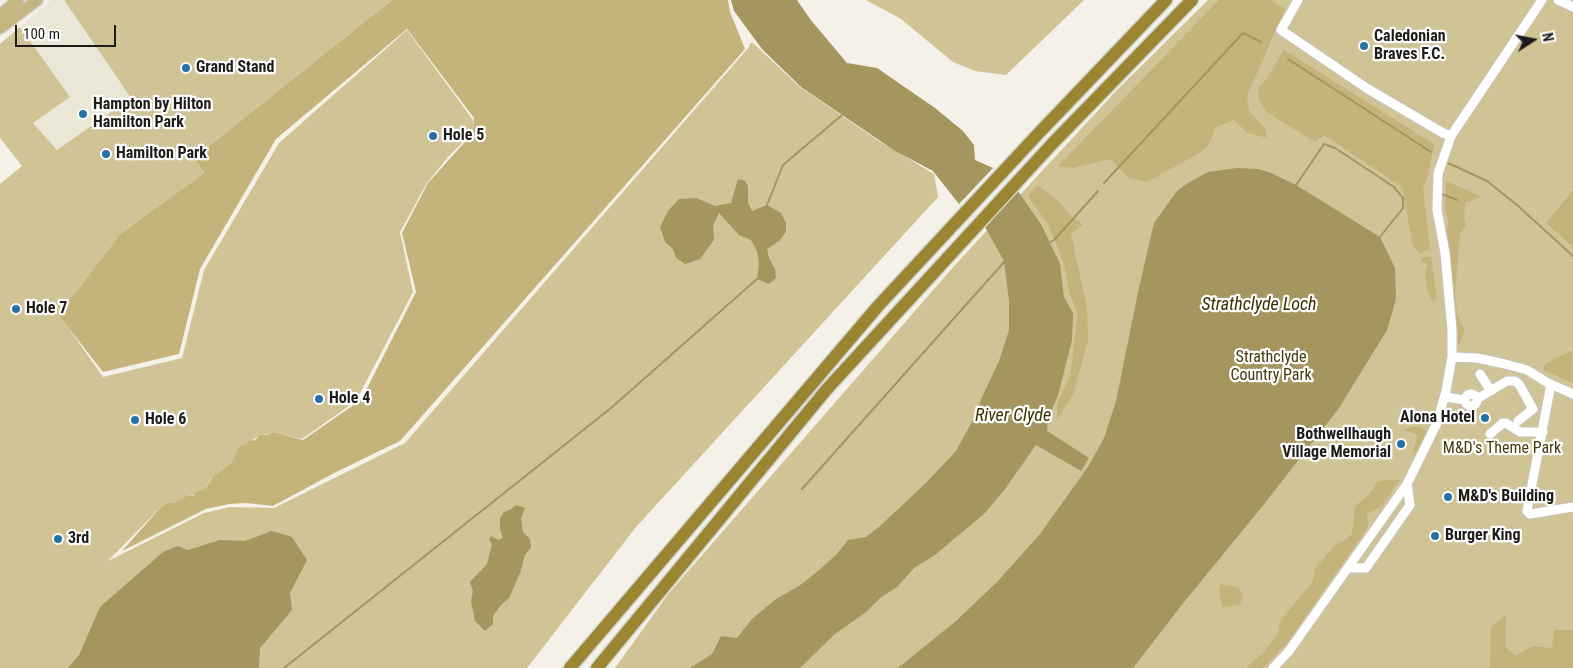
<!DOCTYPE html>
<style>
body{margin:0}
#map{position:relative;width:1573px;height:668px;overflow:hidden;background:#f4f2e8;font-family:"Roboto Condensed",sans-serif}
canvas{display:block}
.north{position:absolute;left:1508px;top:15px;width:50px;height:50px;-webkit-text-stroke:4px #fff;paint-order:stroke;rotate:79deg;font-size:14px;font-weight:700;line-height:20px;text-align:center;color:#1d1c18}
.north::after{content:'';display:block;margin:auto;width:18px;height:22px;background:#1d1c18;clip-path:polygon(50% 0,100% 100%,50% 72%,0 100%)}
.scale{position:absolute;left:15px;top:25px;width:101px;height:22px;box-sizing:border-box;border:2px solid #1d1c18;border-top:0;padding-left:6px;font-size:15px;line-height:18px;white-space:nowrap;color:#1d1c18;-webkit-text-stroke:4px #fff;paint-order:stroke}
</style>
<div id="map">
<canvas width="1573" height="668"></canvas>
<div class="north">N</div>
<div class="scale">100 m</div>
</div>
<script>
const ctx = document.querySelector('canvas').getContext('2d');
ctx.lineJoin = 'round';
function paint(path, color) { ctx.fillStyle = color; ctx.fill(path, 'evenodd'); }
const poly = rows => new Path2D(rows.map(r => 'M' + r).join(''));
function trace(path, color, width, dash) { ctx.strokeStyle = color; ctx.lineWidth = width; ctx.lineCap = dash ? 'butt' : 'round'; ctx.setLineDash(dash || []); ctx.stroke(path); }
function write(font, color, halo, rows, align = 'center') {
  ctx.font = font + ' "Roboto Condensed",sans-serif'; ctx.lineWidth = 4.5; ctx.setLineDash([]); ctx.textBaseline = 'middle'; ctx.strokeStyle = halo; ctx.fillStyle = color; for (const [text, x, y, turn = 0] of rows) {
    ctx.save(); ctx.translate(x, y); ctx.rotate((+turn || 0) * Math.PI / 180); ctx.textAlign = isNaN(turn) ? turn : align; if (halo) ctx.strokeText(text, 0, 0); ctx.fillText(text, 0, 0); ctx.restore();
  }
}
const built = poly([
 [51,0,64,0,131,98,57,150,33,123,69,97,20,27]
]);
const green = poly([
 [64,0,392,0,194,158,204,173,120,234,76,292,58,313,103,377,182,358,204,270,279,143,407,30,473,120,474,131,448,157,427,183,400,232,413,292,356,401,302,439,274,432,257,437,238,450,232,462,211,479,204,490,174,503,167,503,161,507,108,561,204,513,230,507,274,508,405,443,749,47,750,43,753,43,800,87,879,141,934,174,938,197,636,527,527,668,0,668,0,184,22,166,0,138,0,44,20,27,70,97,33,123,57,150,131,98],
 [866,0,1084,0,1006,75,975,71,953,62,901,19],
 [1208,0,1573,0,1573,668,615,668,669,593,955,265,1117,90]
]);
const forest = poly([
 [392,0,728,0,730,12,745,49,400,441,336,472,273,506,246,503,229,504,206,509,122,551,161,507,167,503,174,503,187,496,193,496,196,492,204,490,213,477,232,462,239,447,245,445,249,441,255,440,260,435,266,435,274,432,303,440,361,400,416,292,402,233,428,183,473,133,474,118,407,29,276,139,200,269,179,354,103,372,57,313,76,292,120,234,204,173,194,158],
 [1219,0,1271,0,1285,9,1247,96,1249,111,1265,128,1267,138,1248,133,1234,120,1216,127,1208,146,1196,155,1147,182,1128,178,1111,159,1073,168,1058,166],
 [1284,50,1434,144,1428,176,1423,188,1430,248,1420,254,1413,246,1402,187,1324,135,1315,142,1268,113,1259,100,1258,88,1266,80],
 [1446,181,1482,197,1465,203,1464,216,1466,226,1460,234,1455,292,1457,315,1465,330,1458,348,1457,331,1453,312,1454,289,1451,276,1451,258,1446,230,1449,223,1445,209],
 [1037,185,1058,200,1069,214,1083,225,1071,234,1087,308,1088,340,1073,395,1057,420,1057,404,1070,376,1078,315,1069,292,1064,264,1049,226,1028,196],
 [1573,190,1573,247,1546,223],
 [1423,257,1431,257,1437,298,1433,302,1427,289,1425,273,1427,264,1421,261],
 [1573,350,1572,359,1573,383,1543,370,1545,364],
 [1412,427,1420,427,1426,432,1417,453,1413,451,1417,438,1416,434,1403,430],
 [1386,480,1400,480,1385,501,1383,506,1367,514,1368,527,1286,645,1263,668,1246,668,1265,651,1278,634,1280,621,1313,581,1315,569,1333,547,1345,540,1352,534,1355,506,1368,496,1377,482],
 [1220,584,1238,587,1243,594,1240,605,1222,607,1219,590],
 [1506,615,1505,647,1516,656,1532,646,1552,648,1554,630,1573,630,1573,668,1490,668,1491,626]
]);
const water = poly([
 [731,0,797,0,810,19,847,63,877,68,935,108,963,131,974,145,975,160,993,168,1018,191,1042,226,1060,264,1064,297,1073,313,1072,340,1058,395,1048,419,1047,431,1089,458,1081,471,1036,445,1005,489,985,513,935,555,914,568,897,587,880,598,866,612,835,634,800,668,690,668,712,654,721,636,737,638,752,619,776,599,799,586,818,571,836,555,848,540,866,537,880,526,926,483,956,451,974,418,983,395,999,361,1009,330,1009,301,1004,261,985,227,959,204,933,171,895,151,801,87,762,49,734,11],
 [1237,168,1258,169,1271,173,1296,185,1380,237,1395,268,1396,299,1387,330,1339,408,1261,508,1184,602,1133,668,898,668,956,621,997,582,1040,534,1088,467,1104,438,1116,401,1138,292,1154,223,1177,191,1188,183,1208,172],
 [738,179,745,181,748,186,748,203,752,211,767,205,781,213,786,223,786,232,779,241,767,249,769,258,775,269,776,278,769,284,757,279,759,264,757,251,751,240,739,235,719,213,713,225,714,240,700,259,685,264,676,258,673,249,665,242,660,227,668,211,679,199,696,198,715,206,731,203],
 [516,505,525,508,521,519,523,532,530,539,531,548,525,555,520,573,509,598,501,605,493,616,493,624,485,631,475,621,471,600,473,591,470,582,487,564,492,544,489,539,491,536,498,540,503,538,500,529,500,518,504,512,510,510],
 [272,531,292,537,307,560,290,593,292,610,260,648,259,668,68,668,79,655,100,607,163,552,178,546,188,550,220,540,245,541]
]);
const pier = poly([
 [993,168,1018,191,985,227,959,204]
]);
const stream = poly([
 [1288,59,1431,152],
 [1446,162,1487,181,1517,205,1573,256],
 [1104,183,1243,33,1261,42],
 [1296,185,1324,144,1335,148,1394,187,1403,198,1403,208,1380,237],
 [1442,194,1457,200],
 [767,205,783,165,842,115],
 [1049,243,1054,240,1098,191],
 [802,489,1005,261],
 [284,668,611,408,757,279]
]);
const minor = poly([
 [1298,0,1281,30,1368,89,1443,133,1451,136],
 [1558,0,1573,7],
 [1452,357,1477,358,1505,364,1527,370,1548,383,1573,394],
 [1480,374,1491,391],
 [1551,384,1527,511,1530,514,1573,507],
 '1465 400a6 6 0 1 1 12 0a6 6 0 1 1-12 0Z',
 [1445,397,1465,400],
 [1477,399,1507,381,1515,381,1519,384,1533,409,1518,421],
 [1490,434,1503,423,1506,423,1520,432,1543,432],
 [1348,568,1366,568,1410,505,1407,484],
 [1273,668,1289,651,1407,484,1437,423,1446,391,1452,357,1452,330,1445,253,1437,210,1438,174,1451,136,1542,0]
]);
const major = poly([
 [0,15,18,0],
 [0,28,37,0]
]);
const highway = poly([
 [570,668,879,305,1038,134,1166,0],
 [597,668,827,389,1052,144,1192,0]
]);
const markers = [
 [1364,46,5,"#2871a4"],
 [186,68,5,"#2871a4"],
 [83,114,5,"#2871a4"],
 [433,136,5,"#2871a4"],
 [106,154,5,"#2871a4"],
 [16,309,5,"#2871a4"],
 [319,399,5,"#2871a4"],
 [1485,418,5,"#2871a4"],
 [135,420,5,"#2871a4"],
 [1401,444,5,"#2871a4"],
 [1448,497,5,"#2871a4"],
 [1435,536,5,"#2871a4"],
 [58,539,5,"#2871a4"]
];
const poiNames = [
 ["Caledonian",1374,37],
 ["Braves F.C.",1374,55],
 ["Grand Stand",196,68],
 ["Hampton by Hilton",93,105],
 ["Hamilton Park",93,123],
 ["Hole 5",443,136],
 ["Hamilton Park",116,154],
 ["Hole 7",26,309],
 ["Hole 4",329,399],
 ["Alona Hotel",1475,418,"right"],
 ["Hole 6",145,420],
 ["Bothwellhaugh",1391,435,"right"],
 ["Village Memorial",1391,453,"right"],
 ["M&D's Building",1458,497],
 ["Burger King",1445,536],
 ["3rd",68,539]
];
const parkNames = [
 ["Strathclyde",1271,358],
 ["Country Park",1271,376],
 ["M&D's Theme Park",1502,449]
];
const waterNames = [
 ["Strathclyde Loch",1259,305],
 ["River Clyde",1013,416]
];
paint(built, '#ebe7d6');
paint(green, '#d0c396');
paint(forest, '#c4b47c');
paint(water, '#a5955e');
paint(pier, '#f4f2e8');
trace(stream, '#a5955e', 2);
trace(minor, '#c6c3ba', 11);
trace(major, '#d2d2d1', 14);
trace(highway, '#d2d2d1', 15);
trace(minor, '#fff', 9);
trace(major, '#c4b683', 11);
trace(highway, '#9c8531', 12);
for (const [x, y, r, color] of markers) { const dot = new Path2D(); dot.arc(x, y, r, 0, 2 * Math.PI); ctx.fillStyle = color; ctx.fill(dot); trace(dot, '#fff', 2); }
write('bold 16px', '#1d1c18', '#fff', poiNames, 'left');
write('16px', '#463a0d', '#fff', parkNames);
write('italic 18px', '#3b2f00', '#fff', waterNames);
</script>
